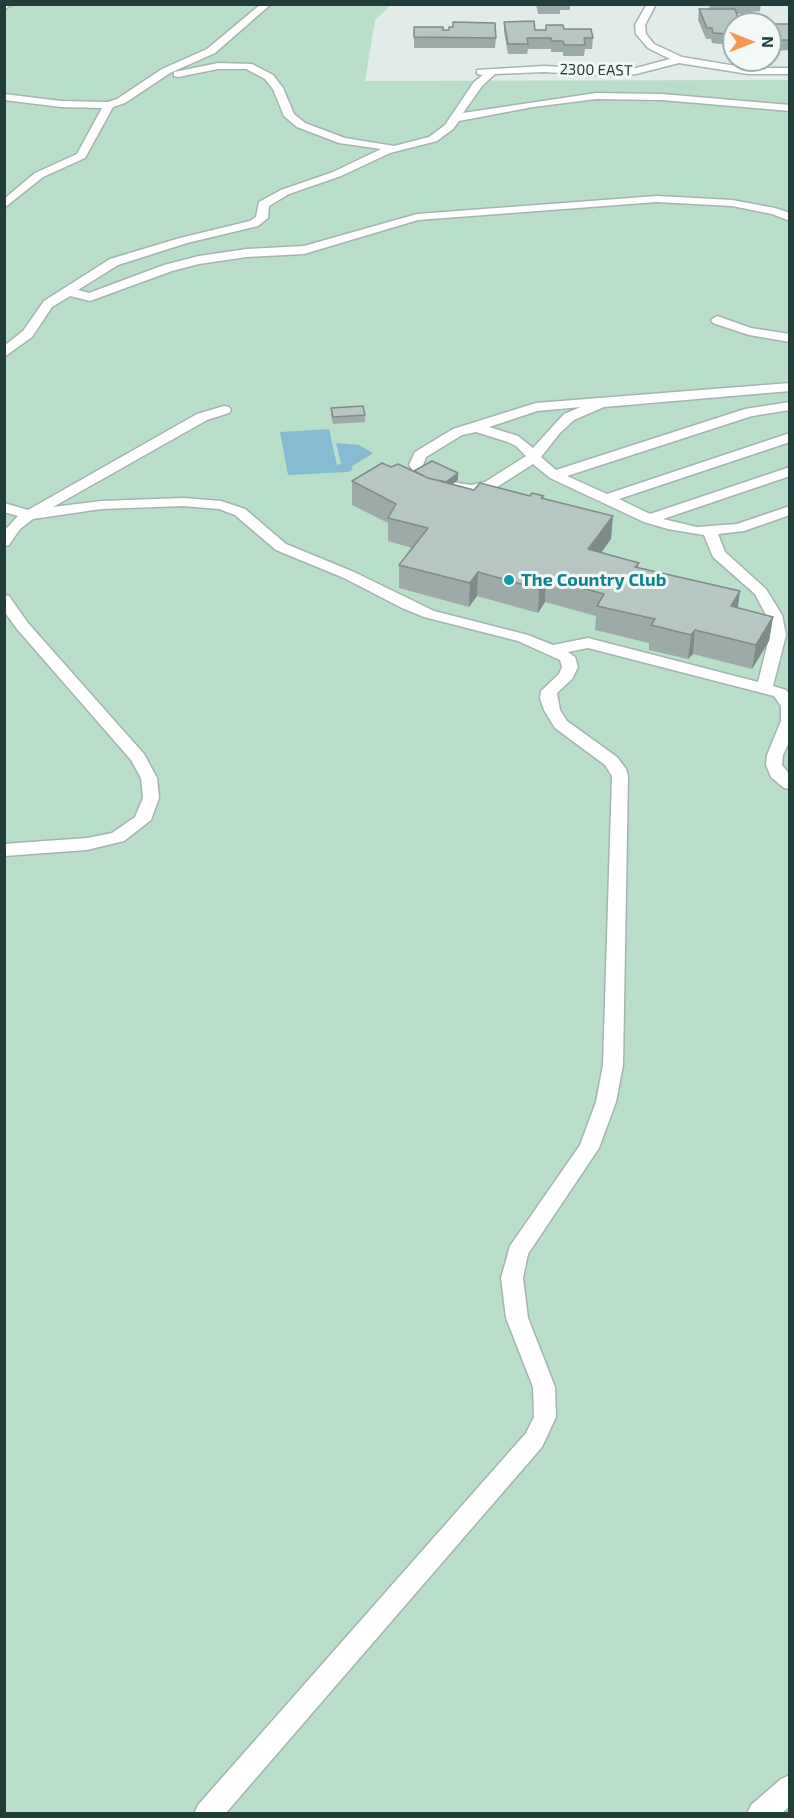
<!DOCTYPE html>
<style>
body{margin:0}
#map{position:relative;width:794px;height:1818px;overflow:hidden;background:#e1ece9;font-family:"Exo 2",sans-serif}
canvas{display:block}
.frame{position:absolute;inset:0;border:6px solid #213d3a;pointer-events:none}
.north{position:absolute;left:722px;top:12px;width:60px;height:60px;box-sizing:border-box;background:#f2f9f6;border:2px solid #9eaeab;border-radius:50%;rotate:90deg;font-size:16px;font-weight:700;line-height:24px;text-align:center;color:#213d3a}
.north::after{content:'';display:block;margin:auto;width:21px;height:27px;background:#f69756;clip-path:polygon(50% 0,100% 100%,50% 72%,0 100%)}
</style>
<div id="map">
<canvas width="794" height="1818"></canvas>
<div class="frame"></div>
<div class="north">N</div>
</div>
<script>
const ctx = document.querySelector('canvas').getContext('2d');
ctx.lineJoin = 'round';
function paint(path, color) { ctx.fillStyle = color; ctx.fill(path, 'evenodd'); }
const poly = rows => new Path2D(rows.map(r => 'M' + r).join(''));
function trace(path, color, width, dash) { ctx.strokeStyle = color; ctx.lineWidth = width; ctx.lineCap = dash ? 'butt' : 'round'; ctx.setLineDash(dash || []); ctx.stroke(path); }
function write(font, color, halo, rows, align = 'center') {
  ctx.font = font + ' "Exo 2",sans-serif'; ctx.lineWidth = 6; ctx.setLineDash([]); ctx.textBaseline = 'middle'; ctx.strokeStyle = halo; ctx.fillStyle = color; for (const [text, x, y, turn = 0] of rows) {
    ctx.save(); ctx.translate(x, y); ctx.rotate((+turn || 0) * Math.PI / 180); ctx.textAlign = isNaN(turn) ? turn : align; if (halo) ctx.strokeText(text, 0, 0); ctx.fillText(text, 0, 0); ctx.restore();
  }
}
const green = poly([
 [5,5,391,5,375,20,365,81,789,80,789,1813,5,1814]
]);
const water = poly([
 [329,429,337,465,341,464,336,443,359,445,373,453,351,467,353,469,348,472,288,475,280,432]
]);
const minor = poly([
 [4,4,12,4,4,10,4,4],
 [261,4,271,4,215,53,170,73,125,103,113,107,85,158,43,177,4,208,4,199,35,173,77,154,102,108,61,107,4,100,4,94,61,101,108,102,117,99,162,69,207,49,261,4],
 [647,4,656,4,645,25,646,34,654,44,682,57,748,68,790,68,790,74,748,74,679,63,636,74,616,76,544,72,495,74,482,86,463,113,596,93,662,94,790,105,790,111,662,100,596,99,533,107,459,121,453,129,437,141,390,153,341,176,289,194,269,206,268,218,258,226,187,243,118,265,78,290,89,293,164,265,199,256,247,249,304,246,417,214,657,196,732,200,775,208,790,213,790,221,772,214,732,206,657,202,418,220,304,254,247,257,199,264,172,271,90,301,70,296,52,307,32,337,4,357,4,346,23,331,44,301,110,259,180,238,250,221,256,217,259,202,281,190,333,172,381,149,339,143,297,127,284,116,273,89,265,79,246,69,218,69,178,77,174,76,174,72,218,63,252,64,273,75,283,88,294,114,305,123,345,138,394,146,429,137,445,125,474,82,483,75,477,74,477,70,544,66,616,70,636,68,670,59,648,48,636,34,635,25,647,4],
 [717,316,751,328,790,334,790,342,749,335,713,323,711,320,717,316],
 [790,383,790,391,604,407,574,420,560,433,541,457,556,470,745,409,790,402,790,410,752,416,567,476,607,494,790,433,790,442,619,499,650,514,790,467,790,476,663,519,697,527,737,524,790,506,790,515,744,531,718,534,725,552,766,589,782,615,786,635,773,686,786,690,790,695,790,740,783,755,782,765,790,775,790,789,784,788,771,777,766,765,767,755,781,721,781,706,774,696,588,648,568,652,575,657,578,667,572,679,557,693,560,710,567,721,617,757,626,769,628,776,623,1065,616,1102,599,1148,528,1254,523,1278,528,1318,555,1387,556,1417,542,1447,225,1814,194,1814,198,1805,526,1433,534,1417,533,1387,506,1318,501,1278,510,1246,580,1145,596,1102,603,1065,612,776,605,765,555,728,544,710,540,698,541,691,559,674,562,667,560,660,518,641,424,617,402,608,344,578,276,550,235,515,219,509,183,506,101,509,33,519,20,529,9,545,4,546,4,531,18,516,4,512,4,503,28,510,197,414,224,406,229,407,231,410,229,413,207,420,53,507,101,501,183,498,221,501,245,509,286,544,354,572,434,611,528,635,553,645,588,638,758,682,770,635,766,615,755,594,713,557,704,535,668,529,644,522,550,478,533,464,494,489,471,493,447,489,445,486,447,483,452,482,471,485,485,482,526,456,516,446,508,442,476,432,462,435,426,457,423,465,429,473,427,476,417,476,409,465,415,452,453,429,536,403,790,383],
 [581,407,564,414,533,448,518,436,489,427,537,411,581,407],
 [4,595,9,596,28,623,144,754,157,778,159,798,151,820,124,841,87,850,4,856,4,844,87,838,112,833,135,817,143,798,141,778,131,760,17,629,4,611,4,595],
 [790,1775,790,1806,781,1814,747,1814,751,1805,781,1779,790,1775]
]);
const wall = poly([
 [536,4,570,4,570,10,560,10,560,14,538,14],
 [710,4,761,4,760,11,750,12,750,14,737,14,734,24,734,51,732,51,729,45,712,43,711,39,706,39,698,20,699,9,709,9],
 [504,22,535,30,564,29,593,38,592,49,585,49,584,56,563,56,563,52,551,52,551,49,528,49,527,54,508,54,504,32],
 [770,24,789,24,789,50,772,51,771,48,770,48],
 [414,27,443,30,496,38,495,48,414,48],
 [331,408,365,415,365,422,333,424,331,415],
 [391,467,458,480,453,484,474,490,544,499,611,539,601,553,639,563,638,568,738,608,773,617,769,641,752,669,693,654,688,659,649,650,649,643,595,630,596,616,545,602,538,613,477,596,469,607,399,588,399,565,412,548,388,541,388,523,352,505,352,481]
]);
const shadedWall = poly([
 [458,473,458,480,428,501,428,494],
 [613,516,611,539,586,573,588,549],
 [478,572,477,596,469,607,470,583],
 [546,578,545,602,538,613,539,589],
 [740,591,737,615,731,606],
 [773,617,769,641,752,669,756,645],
 [695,630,693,654,688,659,691,635]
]);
const building = poly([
 [699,9,735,9,738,18,756,18,758,24,734,24,734,41,733,41,731,34,713,33,712,28,707,28,699,9],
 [534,21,535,30,546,30,546,25,563,25,564,29,591,29,593,38,584,38,585,45,564,45,563,41,552,41,551,38,527,38,528,44,508,44,504,22,534,21],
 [453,22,495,23,496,38,414,37,414,27,443,27,443,30,449,30,449,27,453,27,453,22],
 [770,24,789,24,789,40,773,40,773,37,770,37,770,24],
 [363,406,365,415,333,417,331,408,363,406],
 [432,461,458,473,446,482,428,478,414,471,432,461],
 [382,463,391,467,398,464,428,478,474,490,480,483,530,496,532,493,544,496,541,498,613,516,588,549,639,563,635,567,740,591,731,606,773,617,756,645,695,630,691,635,651,625,655,619,597,606,604,594,546,578,539,589,478,572,470,583,399,565,428,528,388,518,396,504,352,481,382,463]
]);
const markers = [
 [509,580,6,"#0f9aa8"]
];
const farStreetnames = [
 ["2300 EAST",596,70,1]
];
const cultureNames = [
 ["The Country Club",521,580]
];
paint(green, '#b9dec9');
paint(water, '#87bbd3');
trace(minor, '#a4b4b1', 3);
paint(minor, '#fff');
paint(wall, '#9daba8');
paint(shadedWall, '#7f8b88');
paint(building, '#b6c7c3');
trace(building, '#7f8b88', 1.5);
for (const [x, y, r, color] of markers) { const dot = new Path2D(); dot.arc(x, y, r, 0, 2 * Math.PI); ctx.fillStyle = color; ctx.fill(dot); trace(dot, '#f2f9f6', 2); }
write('15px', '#213d3a', '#f2f9f6', farStreetnames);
write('bold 18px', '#0d838f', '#f2f9f6', cultureNames, 'left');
</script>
